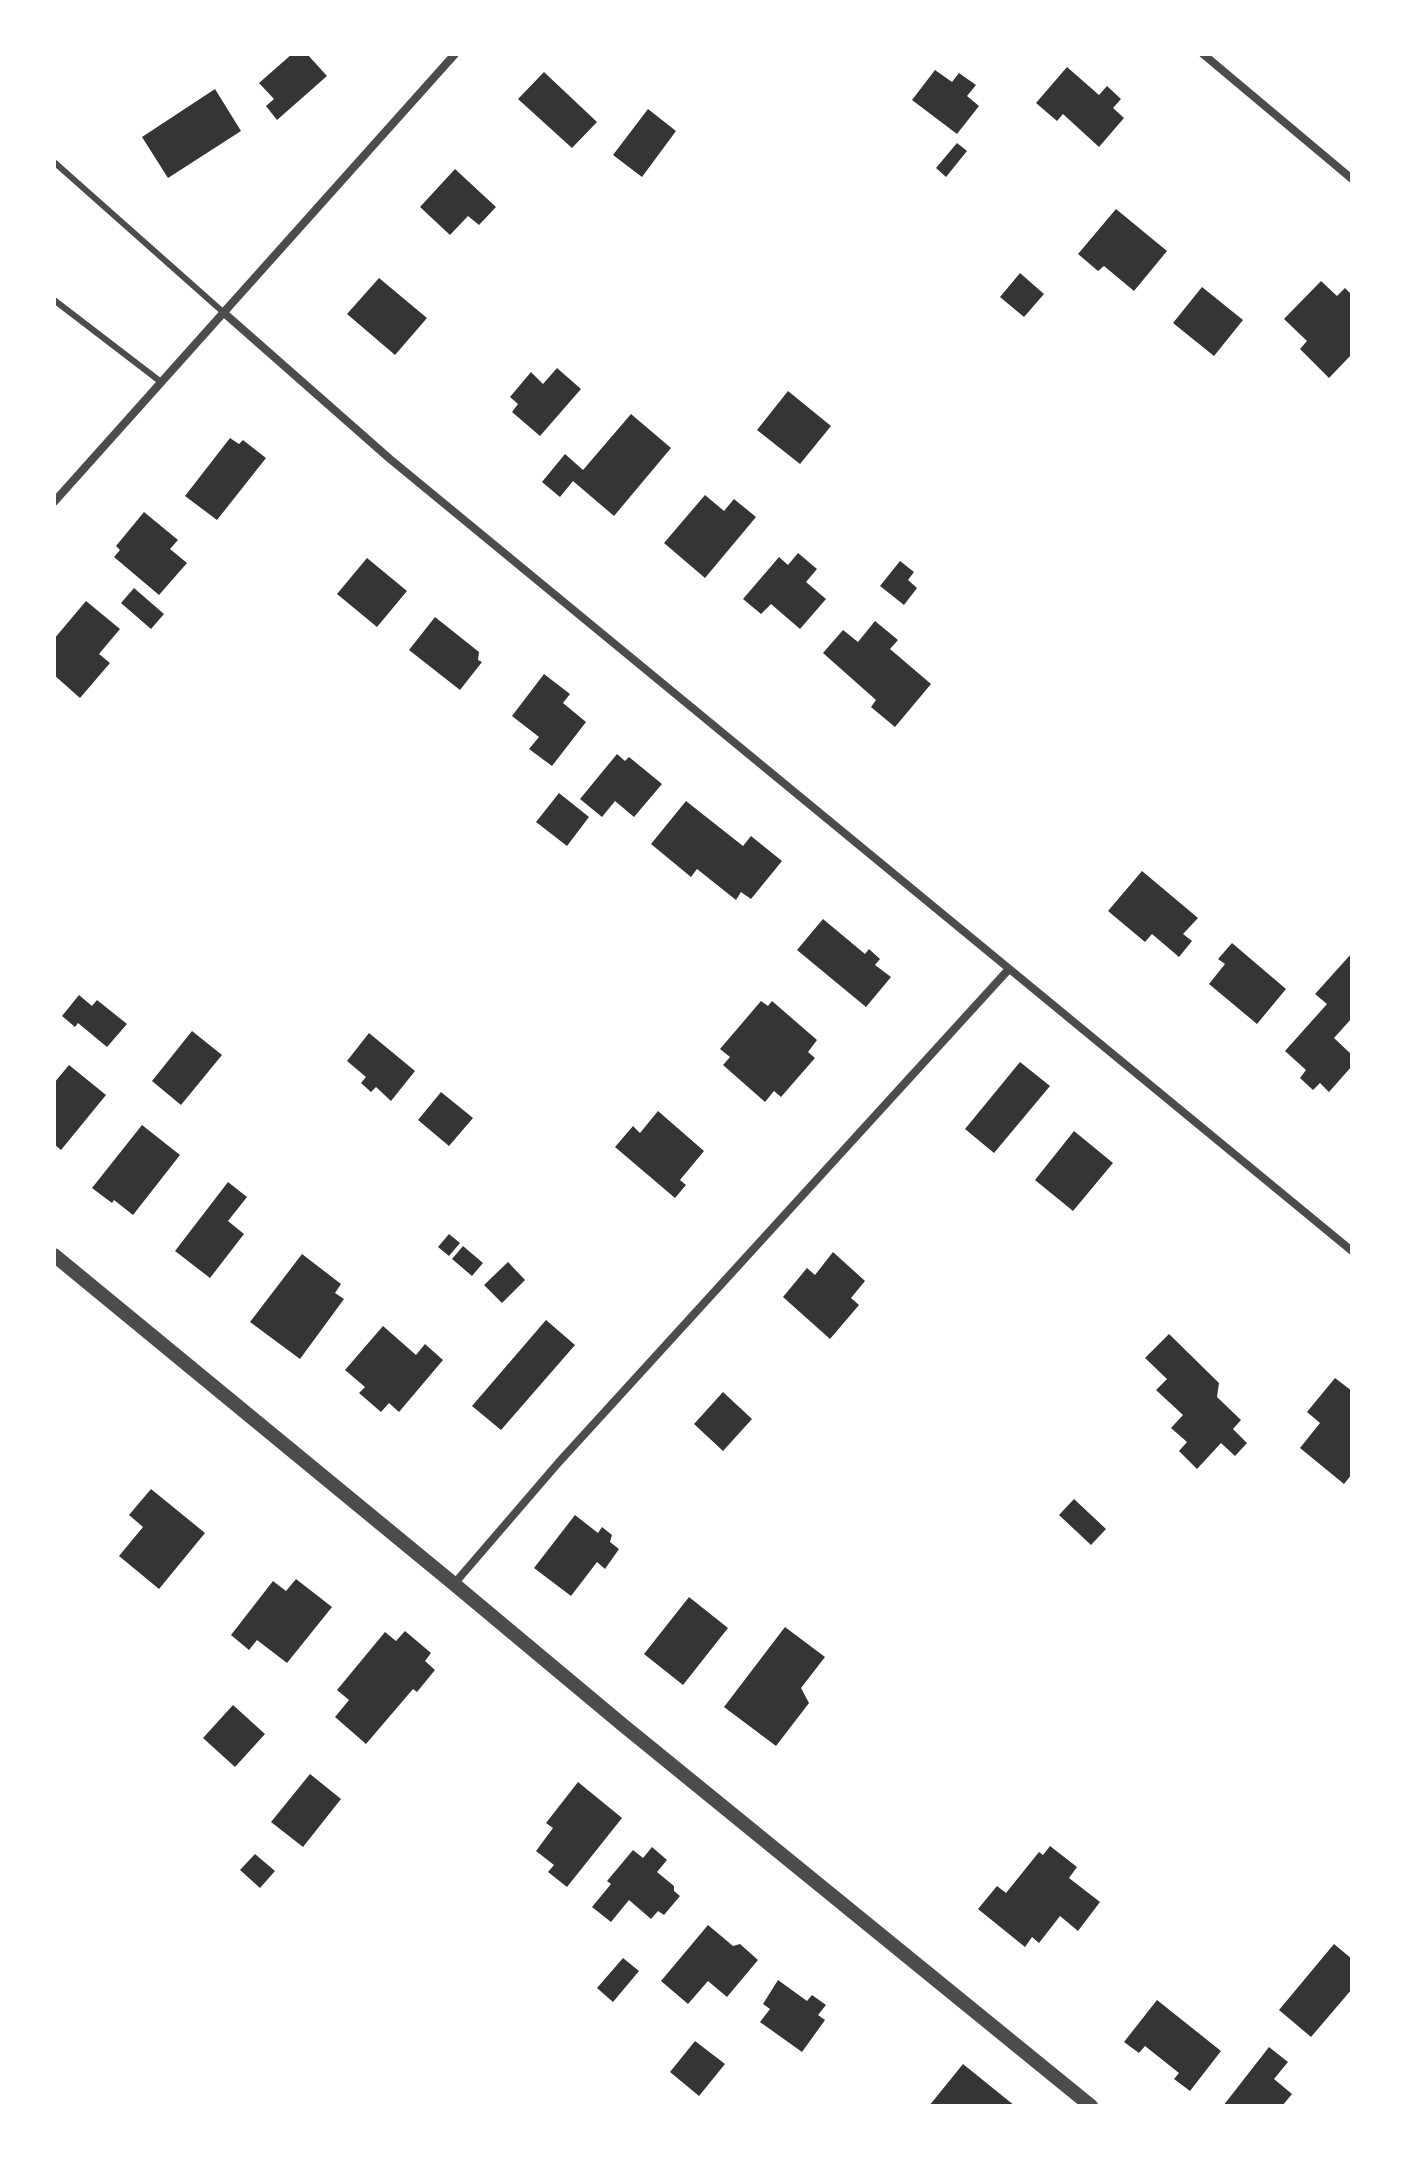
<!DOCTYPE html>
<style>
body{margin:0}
#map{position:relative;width:1406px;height:2160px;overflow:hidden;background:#fff;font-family:"Crimson Pro",serif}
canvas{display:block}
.frame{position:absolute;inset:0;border:56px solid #fff;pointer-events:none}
</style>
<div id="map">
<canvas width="1406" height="2160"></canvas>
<div class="frame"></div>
</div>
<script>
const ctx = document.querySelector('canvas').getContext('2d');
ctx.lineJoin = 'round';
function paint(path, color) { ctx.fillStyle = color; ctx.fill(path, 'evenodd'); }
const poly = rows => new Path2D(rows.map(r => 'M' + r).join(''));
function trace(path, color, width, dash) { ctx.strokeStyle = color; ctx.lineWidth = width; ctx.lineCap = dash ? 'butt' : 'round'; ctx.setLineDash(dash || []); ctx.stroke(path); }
const building = poly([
 [292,54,307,54,327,76,277,120,266,106,274,99,259,83],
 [1067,67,1099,95,1107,86,1121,99,1113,108,1124,118,1099,147,1063,114,1057,121,1036,103],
 [935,70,952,82,959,73,976,85,967,96,979,106,957,134,912,100],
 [544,72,597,122,572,148,518,99],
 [215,89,241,131,168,178,142,137],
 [648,109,676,131,642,177,613,155],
 [957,143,967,151,946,177,936,168],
 [455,169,496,207,479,225,468,216,450,235,420,207],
 [1116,209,1167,251,1134,291,1104,266,1098,271,1078,254],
 [1020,273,1044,294,1024,317,1000,297],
 [379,278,427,318,395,355,347,314],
 [1321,281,1337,296,1345,288,1352,295,1352,354,1329,378,1300,349,1307,341,1284,319],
 [1202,287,1243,320,1214,356,1173,323],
 [557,368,581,389,540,436,512,412,518,404,510,397,531,372,543,384],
 [788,391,831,426,800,464,757,430],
 [631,414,671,448,614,516,573,481,560,497,542,482,565,454,583,470],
 [230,438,239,444,243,440,266,458,217,520,185,496],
 [705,495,724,511,734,499,756,517,705,578,664,543],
 [144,512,178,540,170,549,187,563,159,595,114,557,120,550,116,546],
 [798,553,817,569,806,582,826,599,800,629,771,604,761,614,743,599,779,557,788,565],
 [367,558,407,591,377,627,337,594],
 [900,561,914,572,908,580,917,588,904,605,880,586],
 [134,588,164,614,151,629,121,603],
 [86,601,120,629,99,654,110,663,80,698,54,675,54,639],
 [435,617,479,652,478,660,482,662,460,690,409,650],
 [875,621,898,640,890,649,931,684,895,727,871,707,876,700,823,653,843,630,858,642],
 [544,674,570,694,563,703,586,722,552,766,529,749,539,737,512,716],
 [617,754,625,761,629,757,662,784,634,817,615,801,602,817,580,799],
 [559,793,589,817,567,846,536,822],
 [686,801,743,846,751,836,782,861,751,899,741,892,736,900,697,869,691,877,651,844],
 [1142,871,1198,918,1183,934,1192,941,1179,957,1152,934,1145,942,1108,911],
 [823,919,865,954,869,949,880,959,875,965,891,977,866,1007,797,950],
 [1232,943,1286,989,1257,1024,1209,984,1225,964,1218,959],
 [1352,953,1352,1018,1334,1038,1352,1055,1352,1066,1329,1092,1320,1083,1313,1090,1300,1078,1306,1070,1285,1051,1327,1004,1315,994],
 [79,995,92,1006,97,1000,127,1024,107,1047,78,1023,75,1027,62,1016],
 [761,1001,768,1006,772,1001,817,1040,808,1052,815,1058,781,1097,774,1091,765,1102,723,1065,730,1057,720,1049],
 [192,1031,222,1055,181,1105,152,1081],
 [369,1033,415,1071,391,1101,376,1087,371,1092,361,1083,366,1077,347,1061],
 [1020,1062,1050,1086,994,1153,965,1129],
 [69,1065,106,1095,61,1150,54,1144,54,1083],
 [441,1092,473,1118,449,1146,418,1120],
 [658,1111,704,1151,680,1180,686,1185,675,1198,615,1147,633,1126,640,1133],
 [142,1125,180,1155,133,1215,114,1200,112,1203,92,1188],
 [1074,1131,1113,1163,1073,1211,1035,1180],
 [228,1182,247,1197,228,1221,244,1234,210,1278,175,1251],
 [449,1234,460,1243,449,1256,438,1247],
 [463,1246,483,1263,472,1276,452,1259],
 [833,1252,865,1281,851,1298,859,1305,830,1339,783,1297,807,1268,815,1275],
 [302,1254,341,1284,335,1293,344,1299,300,1359,250,1322],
 [508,1262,525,1280,502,1303,484,1285],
 [546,1320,575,1345,501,1430,472,1406],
 [383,1326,416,1355,425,1344,443,1360,399,1412,389,1403,381,1412,359,1393,365,1387,345,1370],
 [1169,1334,1219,1383,1217,1397,1241,1420,1233,1429,1247,1443,1235,1456,1221,1443,1197,1469,1179,1451,1187,1442,1171,1428,1183,1415,1156,1390,1167,1379,1145,1358],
 [1335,1378,1352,1391,1352,1474,1344,1484,1300,1448,1320,1423,1307,1412],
 [723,1392,752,1419,723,1451,694,1424],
 [151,1489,205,1533,159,1589,119,1556,143,1527,129,1515],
 [1074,1499,1106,1529,1091,1545,1059,1515],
 [575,1515,598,1533,602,1527,612,1535,610,1542,619,1549,605,1569,597,1562,571,1596,534,1568],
 [296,1579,332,1607,287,1663,257,1640,249,1650,231,1635,273,1581,286,1591],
 [689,1597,728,1628,683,1685,644,1654],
 [785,1627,825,1657,801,1688,809,1703,776,1746,724,1707],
 [405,1631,431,1653,425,1661,435,1670,417,1692,413,1689,366,1744,335,1717,349,1700,337,1690,385,1632,396,1641],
 [233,1705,265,1734,235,1767,203,1738],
 [310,1774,341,1799,303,1847,271,1822],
 [578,1782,622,1818,567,1887,548,1872,554,1865,536,1851,553,1828,546,1823],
 [1050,1846,1077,1867,1069,1878,1100,1902,1078,1931,1060,1916,1039,1943,1032,1937,1025,1947,978,1909,997,1886,1006,1893,1039,1852,1043,1855],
 [652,1847,667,1860,657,1872,674,1886,674,1891,680,1896,664,1915,658,1911,651,1919,629,1900,611,1922,592,1907,611,1884,607,1881,633,1850,643,1858],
 [255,1854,275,1871,260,1888,240,1870],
 [708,1925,733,1946,740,1944,758,1960,727,1997,708,1981,688,2004,661,1981],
 [1334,1944,1352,1959,1352,1989,1311,2037,1279,2010],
 [623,1958,639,1971,613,2002,597,1988],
 [778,1980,807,2001,812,1995,826,2005,818,2015,825,2020,802,2052,760,2022,770,2009,763,2004],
 [1157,2000,1221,2051,1190,2091,1174,2079,1179,2073,1145,2046,1139,2053,1124,2042],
 [695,2041,725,2064,699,2096,670,2072],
 [1269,2047,1288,2062,1274,2079,1292,2094,1282,2106,1223,2106],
 [963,2064,1015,2106,929,2106]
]);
const service = poly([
 [54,162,223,312],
 [54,300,161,382]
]);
const minor = poly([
 [1203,54,1352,179],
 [223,312,390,459,1352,1251],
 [54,502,455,54],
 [454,1584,559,1462,1009,969]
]);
const tertiary = poly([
 [54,1255,454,1584,623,1725,1091,2106]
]);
paint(building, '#353535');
trace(service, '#4c4c4c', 6);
trace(minor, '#4c4c4c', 8);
trace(tertiary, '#4c4c4c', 14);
</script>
